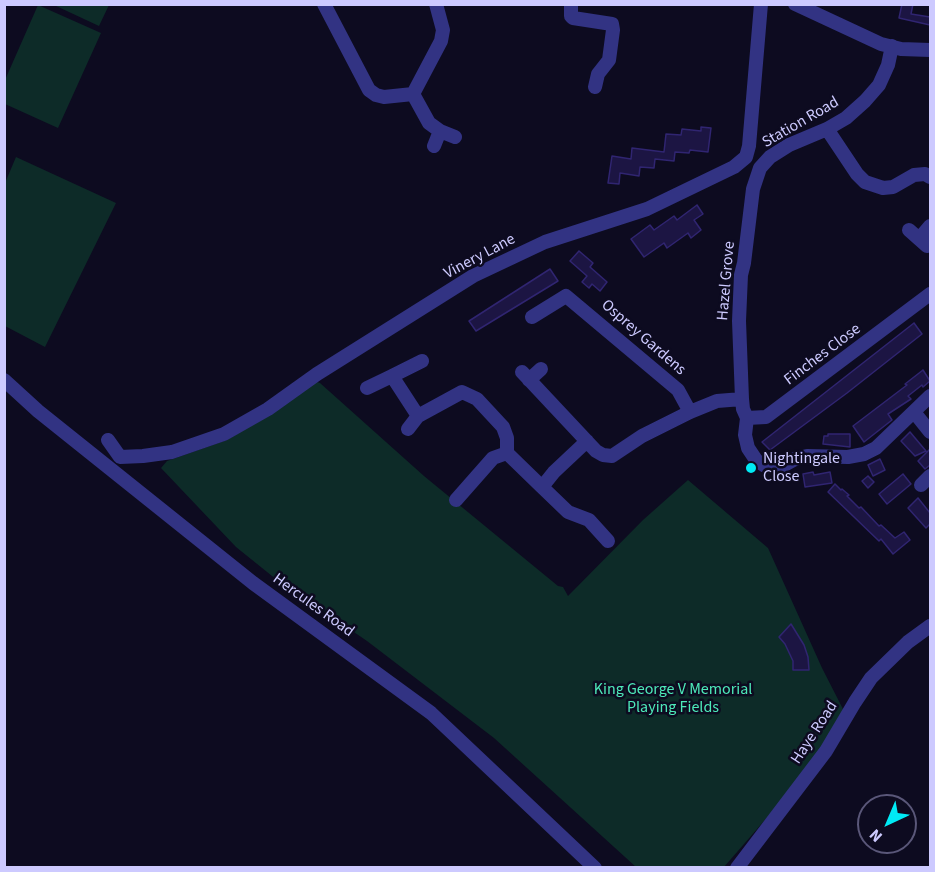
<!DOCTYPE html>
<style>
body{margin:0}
#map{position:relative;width:935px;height:872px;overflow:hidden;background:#0d0b20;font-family:"Source Sans 3",sans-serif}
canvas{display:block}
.frame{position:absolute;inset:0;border:6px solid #cdcaff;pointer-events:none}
.north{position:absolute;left:857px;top:794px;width:60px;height:60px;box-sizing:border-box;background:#0d0b20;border:2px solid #5a5779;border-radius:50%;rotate:224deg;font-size:16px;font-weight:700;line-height:24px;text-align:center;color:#cdcaff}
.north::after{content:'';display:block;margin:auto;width:21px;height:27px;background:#00eaf5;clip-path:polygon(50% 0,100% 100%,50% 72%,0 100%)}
</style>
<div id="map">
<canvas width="935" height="872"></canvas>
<div class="frame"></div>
<div class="north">N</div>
</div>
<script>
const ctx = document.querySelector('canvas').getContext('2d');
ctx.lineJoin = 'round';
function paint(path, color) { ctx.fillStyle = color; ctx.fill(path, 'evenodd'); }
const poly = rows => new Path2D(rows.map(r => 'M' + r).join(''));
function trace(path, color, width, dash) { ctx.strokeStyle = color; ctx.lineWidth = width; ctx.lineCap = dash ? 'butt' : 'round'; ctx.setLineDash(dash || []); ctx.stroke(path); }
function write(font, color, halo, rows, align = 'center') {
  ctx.font = font + ' "Source Sans 3",sans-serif'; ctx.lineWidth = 5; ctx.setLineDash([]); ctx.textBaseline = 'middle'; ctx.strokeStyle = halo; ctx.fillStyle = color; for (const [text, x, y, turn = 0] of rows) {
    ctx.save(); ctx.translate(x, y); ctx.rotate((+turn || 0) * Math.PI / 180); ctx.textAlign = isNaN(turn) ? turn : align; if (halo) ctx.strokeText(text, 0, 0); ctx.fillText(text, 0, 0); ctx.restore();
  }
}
const green = poly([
 [38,5,101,33,58,128,5,104,5,80],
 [54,5,109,4,109,5,99,26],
 [16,157,116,203,45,347,5,326,5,183],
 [314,381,320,383,424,476,558,586,563,587,568,596,643,520,688,480,768,548,822,668,845,713,832,736,777,806,724,867,636,867,494,738,367,641,272,576,236,547,161,468,167,461,227,440]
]);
const building = poly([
 [902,4,913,4,911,14,930,17,930,25,899,18,902,4],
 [701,127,711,128,708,152,690,150,689,153,675,152,674,161,655,159,654,168,640,167,639,176,620,173,619,184,608,183,612,156,631,159,632,148,664,152,666,134,681,135,682,129,701,131,701,127],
 [697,205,703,214,694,220,701,230,691,238,688,233,667,248,664,243,644,257,631,239,650,225,654,230,674,216,677,220,697,205],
 [579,251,593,263,590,267,607,282,600,291,592,284,589,288,582,282,587,276,570,261,579,251],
 [550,269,558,281,476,331,469,321,550,269],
 [914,323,922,334,847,393,770,450,762,442,914,323],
 [923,370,930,381,923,387,922,385,908,396,911,399,888,414,892,420,864,442,853,426,907,385,905,384,923,370],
 [910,432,926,451,915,456,901,441,910,432],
 [828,434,850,434,850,447,823,444,824,436,828,436,828,434],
 [930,449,930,465,925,469,918,461,930,449],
 [880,459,885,470,873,476,868,465,880,459],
 [813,472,814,475,830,472,832,483,805,487,803,474,813,472],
 [903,474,911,484,887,504,879,494,903,474],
 [868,476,874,482,868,488,862,481,868,476],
 [835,484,841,490,842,489,849,495,847,496,859,508,861,507,879,526,881,525,895,538,904,532,910,540,893,554,881,539,879,541,828,492,835,484],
 [918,498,930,513,930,524,926,528,908,508,918,498],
 [791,624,804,645,808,657,809,670,793,670,793,661,785,644,779,637,791,624]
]);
const minor = poly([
 [324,4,369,90,376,95,384,97,413,94,429,123,440,131],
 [571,4,571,16,573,18,612,24,613,30,609,60,598,74,595,87],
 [795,4,881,44,901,49,930,50],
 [892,46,888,65,879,85,865,101,846,118,827,129,789,145,770,157,760,168,753,189,744,263,741,275,739,321,742,399,743,409,747,418,766,417,930,294],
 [413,94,441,41,443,30,436,4],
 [827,129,857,174,865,182,883,188,893,187,914,175,925,174,930,177],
 [434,146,440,131,455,137],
 [909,230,927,246],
 [919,239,930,226],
 [532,317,566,296,678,390,690,412],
 [522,372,596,451,603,455,612,456,642,436,690,412,717,401,742,399],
 [4,380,38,411,253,583,431,713,595,868],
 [529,380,541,369],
 [367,388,392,376],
 [914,412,930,432],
 [418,416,392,376,422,361],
 [747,418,745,435,748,448,756,460,765,466,773,467,784,465,795,459,807,456,848,457,864,454,876,448,930,396],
 [408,429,418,416,462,392,477,399,503,427,507,438,507,453,542,487,554,472,587,441],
 [108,440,120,457,143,456,172,452,224,434,268,409,317,374,473,276,545,242,647,209,734,167,746,157,749,146,761,4],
 [921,485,930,476],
 [542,487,568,512,589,520,608,541],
 [456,500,493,458,507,453],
 [737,868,826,751,855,702,871,678,908,642,930,626]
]);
const markers = [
 [751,468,6,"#00eaf5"]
];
const streetNames = [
 ["Station Road",801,123,-30],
 ["Vinery Lane",480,257,-28],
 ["Hazel Grove",727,281,-85],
 ["Osprey Gardens",643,338,41],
 ["Finches Close",823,355,-37],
 ["Hercules Road",313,606,36],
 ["Haye Road",815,733,-57]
];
const poiNames = [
 ["Nightingale",763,459],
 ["Close",763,477]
];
const parkNames = [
 ["King George V Memorial",673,690],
 ["Playing Fields",673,708]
];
paint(green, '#0d2b28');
paint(building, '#1c1543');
trace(building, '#302571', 1.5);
trace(minor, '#323383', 14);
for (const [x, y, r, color] of markers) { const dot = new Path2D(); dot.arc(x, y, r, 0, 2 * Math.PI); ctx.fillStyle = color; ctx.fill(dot); trace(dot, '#0d0b20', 2); }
write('16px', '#cdcaff', '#0d0b20', streetNames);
write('16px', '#cdcaff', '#0d0b20', poiNames, 'left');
write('16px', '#4de9b9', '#0d0b20', parkNames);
</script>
